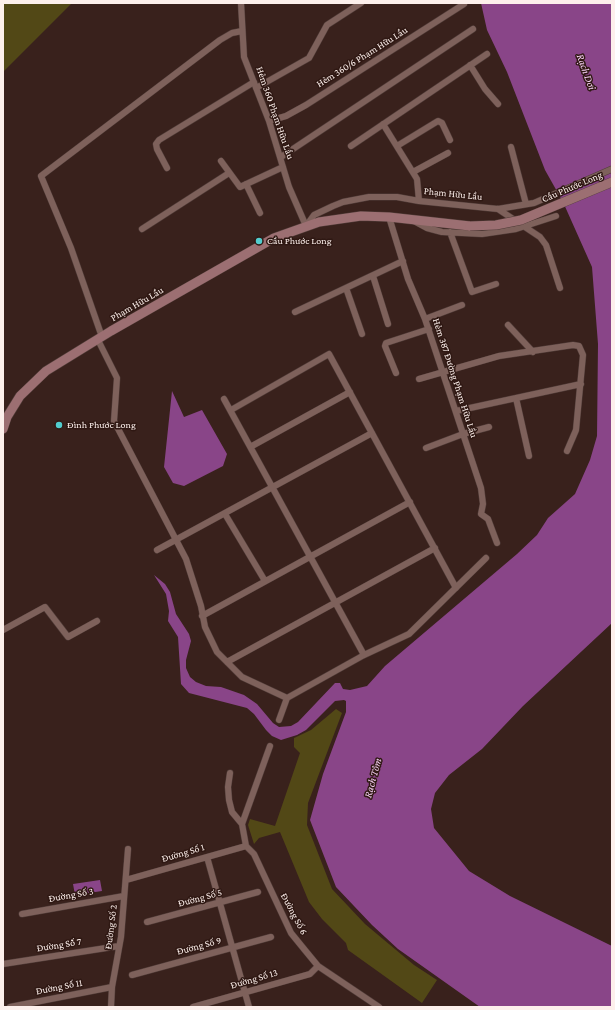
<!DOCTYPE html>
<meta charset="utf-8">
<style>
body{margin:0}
#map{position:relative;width:615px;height:1010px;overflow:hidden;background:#39211c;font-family:"Crimson Pro",serif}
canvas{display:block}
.frame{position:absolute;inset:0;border:4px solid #fdf0ec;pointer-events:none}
</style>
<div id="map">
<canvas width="615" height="1010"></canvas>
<div class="frame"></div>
</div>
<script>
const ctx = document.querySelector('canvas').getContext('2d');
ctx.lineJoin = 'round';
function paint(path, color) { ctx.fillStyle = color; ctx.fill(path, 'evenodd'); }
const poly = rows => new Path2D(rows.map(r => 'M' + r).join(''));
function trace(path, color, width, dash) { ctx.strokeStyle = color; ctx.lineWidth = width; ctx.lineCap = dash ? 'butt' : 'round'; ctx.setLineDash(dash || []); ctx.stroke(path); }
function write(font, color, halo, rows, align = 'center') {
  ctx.font = font + ' "Crimson Pro",serif'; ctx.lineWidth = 3; ctx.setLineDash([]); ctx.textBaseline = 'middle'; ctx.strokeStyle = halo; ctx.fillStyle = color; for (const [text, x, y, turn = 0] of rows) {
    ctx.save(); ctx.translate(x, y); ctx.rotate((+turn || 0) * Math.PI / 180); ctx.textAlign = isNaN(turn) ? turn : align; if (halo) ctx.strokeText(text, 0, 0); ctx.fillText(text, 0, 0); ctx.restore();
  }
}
const green = poly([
 [3,3,72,3,3,72],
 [336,709,342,713,308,803,307,825,332,889,365,924,414,965,437,980,422,1003,348,950,346,943,322,919,309,902,280,832,259,838,254,844,248,825,250,819,275,826,300,753,294,747,294,738,311,730]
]);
const water = poly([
 [481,3,612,3,612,623,523,706,482,749,449,775,435,793,431,809,434,828,469,871,510,896,612,946,612,1007,480,1007,398,949,372,925,336,887,310,820,323,774,346,712,346,701,344,700,335,701,306,730,297,735,281,740,272,736,266,730,254,714,247,708,189,693,181,684,178,637,168,621,169,611,166,594,154,575,165,584,170,592,176,614,189,634,191,641,186,660,186,668,190,677,196,682,206,686,221,687,244,695,257,704,273,723,279,727,291,726,298,722,335,683,340,683,343,689,350,690,367,686,385,666,517,554,537,535,548,518,575,494,590,460,597,436,598,344,592,267,563,202,545,170,507,72,487,30],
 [172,391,184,417,202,410,227,454,223,466,184,486,173,483,164,467],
 [100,880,102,891,75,895,73,884]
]);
const minor = poly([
 [241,3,244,57,269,121,289,187,306,226],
 [470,65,485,89,498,104],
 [256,88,309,58,327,25,361,3],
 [269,121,286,116,306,105,464,4],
 [383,124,417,179,419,201],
 [351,146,487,54],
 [397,146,438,121,442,123,450,140],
 [511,147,526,204],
 [281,157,473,29],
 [221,161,240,187,283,167],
 [167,168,157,149,156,144,159,140,254,82],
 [413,172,448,153],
 [246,184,260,213],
 [498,209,540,237,546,245,560,288],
 [389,217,408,279,425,319,481,488,483,504,481,514,488,519,497,543],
 [414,221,427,228,442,232,482,234,516,229,556,216],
 [306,226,314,215,333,206,343,202,369,197,397,197,419,201,498,209,534,203,612,169],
 [142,229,229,173],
 [450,232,472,292,496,284],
 [373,276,388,324],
 [346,288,362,334],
 [295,312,403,261],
 [425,319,462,305],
 [508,325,533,352],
 [102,337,71,248,41,176,220,40,232,33,242,31],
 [98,340,117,378,114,421,186,559,201,606,205,627,217,652,242,677,287,698],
 [396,373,385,346,386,343,429,329],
 [419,379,499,356,573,345,579,346,583,355,576,430,567,451],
 [516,398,529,456],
 [224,399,364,655],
 [231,410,329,354,456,588],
 [456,411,581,384],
 [252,446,350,392],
 [426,448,463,434,489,427],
 [225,514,265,581],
 [157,550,372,433],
 [202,616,410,502],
 [3,630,45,607,68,637,97,621],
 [227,662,435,548],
 [279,720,287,698,364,655,409,634,486,558],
 [230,773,228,787,229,800,232,812,242,824],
 [246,846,254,854,291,933,304,949,318,966,379,1007],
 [246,846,242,824,270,746],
 [207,857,249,1007],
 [126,880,246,846],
 [22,914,124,896],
 [147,922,258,892],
 [3,964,119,946],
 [132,975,271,937],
 [10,1007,112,987],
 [111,1007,112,987,121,937,128,849],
 [193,1007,310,974,318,966]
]);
const secondary = poly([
 [3,429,7,417,20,396,46,371,111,331,274,238,319,222,361,216,389,217,470,226]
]);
const secondaryBridge = poly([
 [470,226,496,225,521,220,612,182]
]);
const markers = [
 [259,241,4,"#52cdce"],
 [59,425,4,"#52cdce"]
];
const streetNames = [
 ["Hẻm 360/6 Phạm Hữu Lầu",362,57,-32],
 ["Hẻm 360 Phạm Hữu Lầu",275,113,71],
 ["Cầu Phước Long",572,187,-23],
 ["Phạm Hữu Lầu",453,194,6],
 ["Phạm Hữu Lầu",137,304,-30],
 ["Hẻm 387 Đường Phạm Hữu Lầu",455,378,72],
 ["Đường Số 1",183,853,-16],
 ["Đường Số 3",71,895,-10],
 ["Đường Số 5",200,898,-15],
 ["Đường Số 6",294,914,62],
 ["Đường Số 2",111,927,-83],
 ["Đường Số 7",59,945,-9],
 ["Đường Số 9",199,946,-15],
 ["Đường Số 13",254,979,-16],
 ["Đường Số 11",59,987,-11]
];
const poiNames = [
 ["Cầu Phước Long",267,241],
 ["Đình Phước Long",67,425]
];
const waterNames = [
 ["Rạch Dơi",586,72,70],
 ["Rạch Tôm",373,778,-75]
];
paint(green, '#524816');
paint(water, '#894588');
trace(minor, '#513d39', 7);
trace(secondary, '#513d39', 10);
trace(minor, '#7e615b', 6);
trace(secondary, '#9c6f72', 9);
trace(secondaryBridge, '#513d39', 10, []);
trace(secondaryBridge, '#9c6f72', 9);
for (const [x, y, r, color] of markers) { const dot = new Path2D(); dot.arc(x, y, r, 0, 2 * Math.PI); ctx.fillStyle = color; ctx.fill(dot); trace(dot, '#2f1813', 1.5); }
write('10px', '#fdf0ec', '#2f1813', streetNames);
write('10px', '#fdf0ec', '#2f1813', poiNames, 'left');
write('italic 11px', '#f5cff3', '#2f1813', waterNames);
</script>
